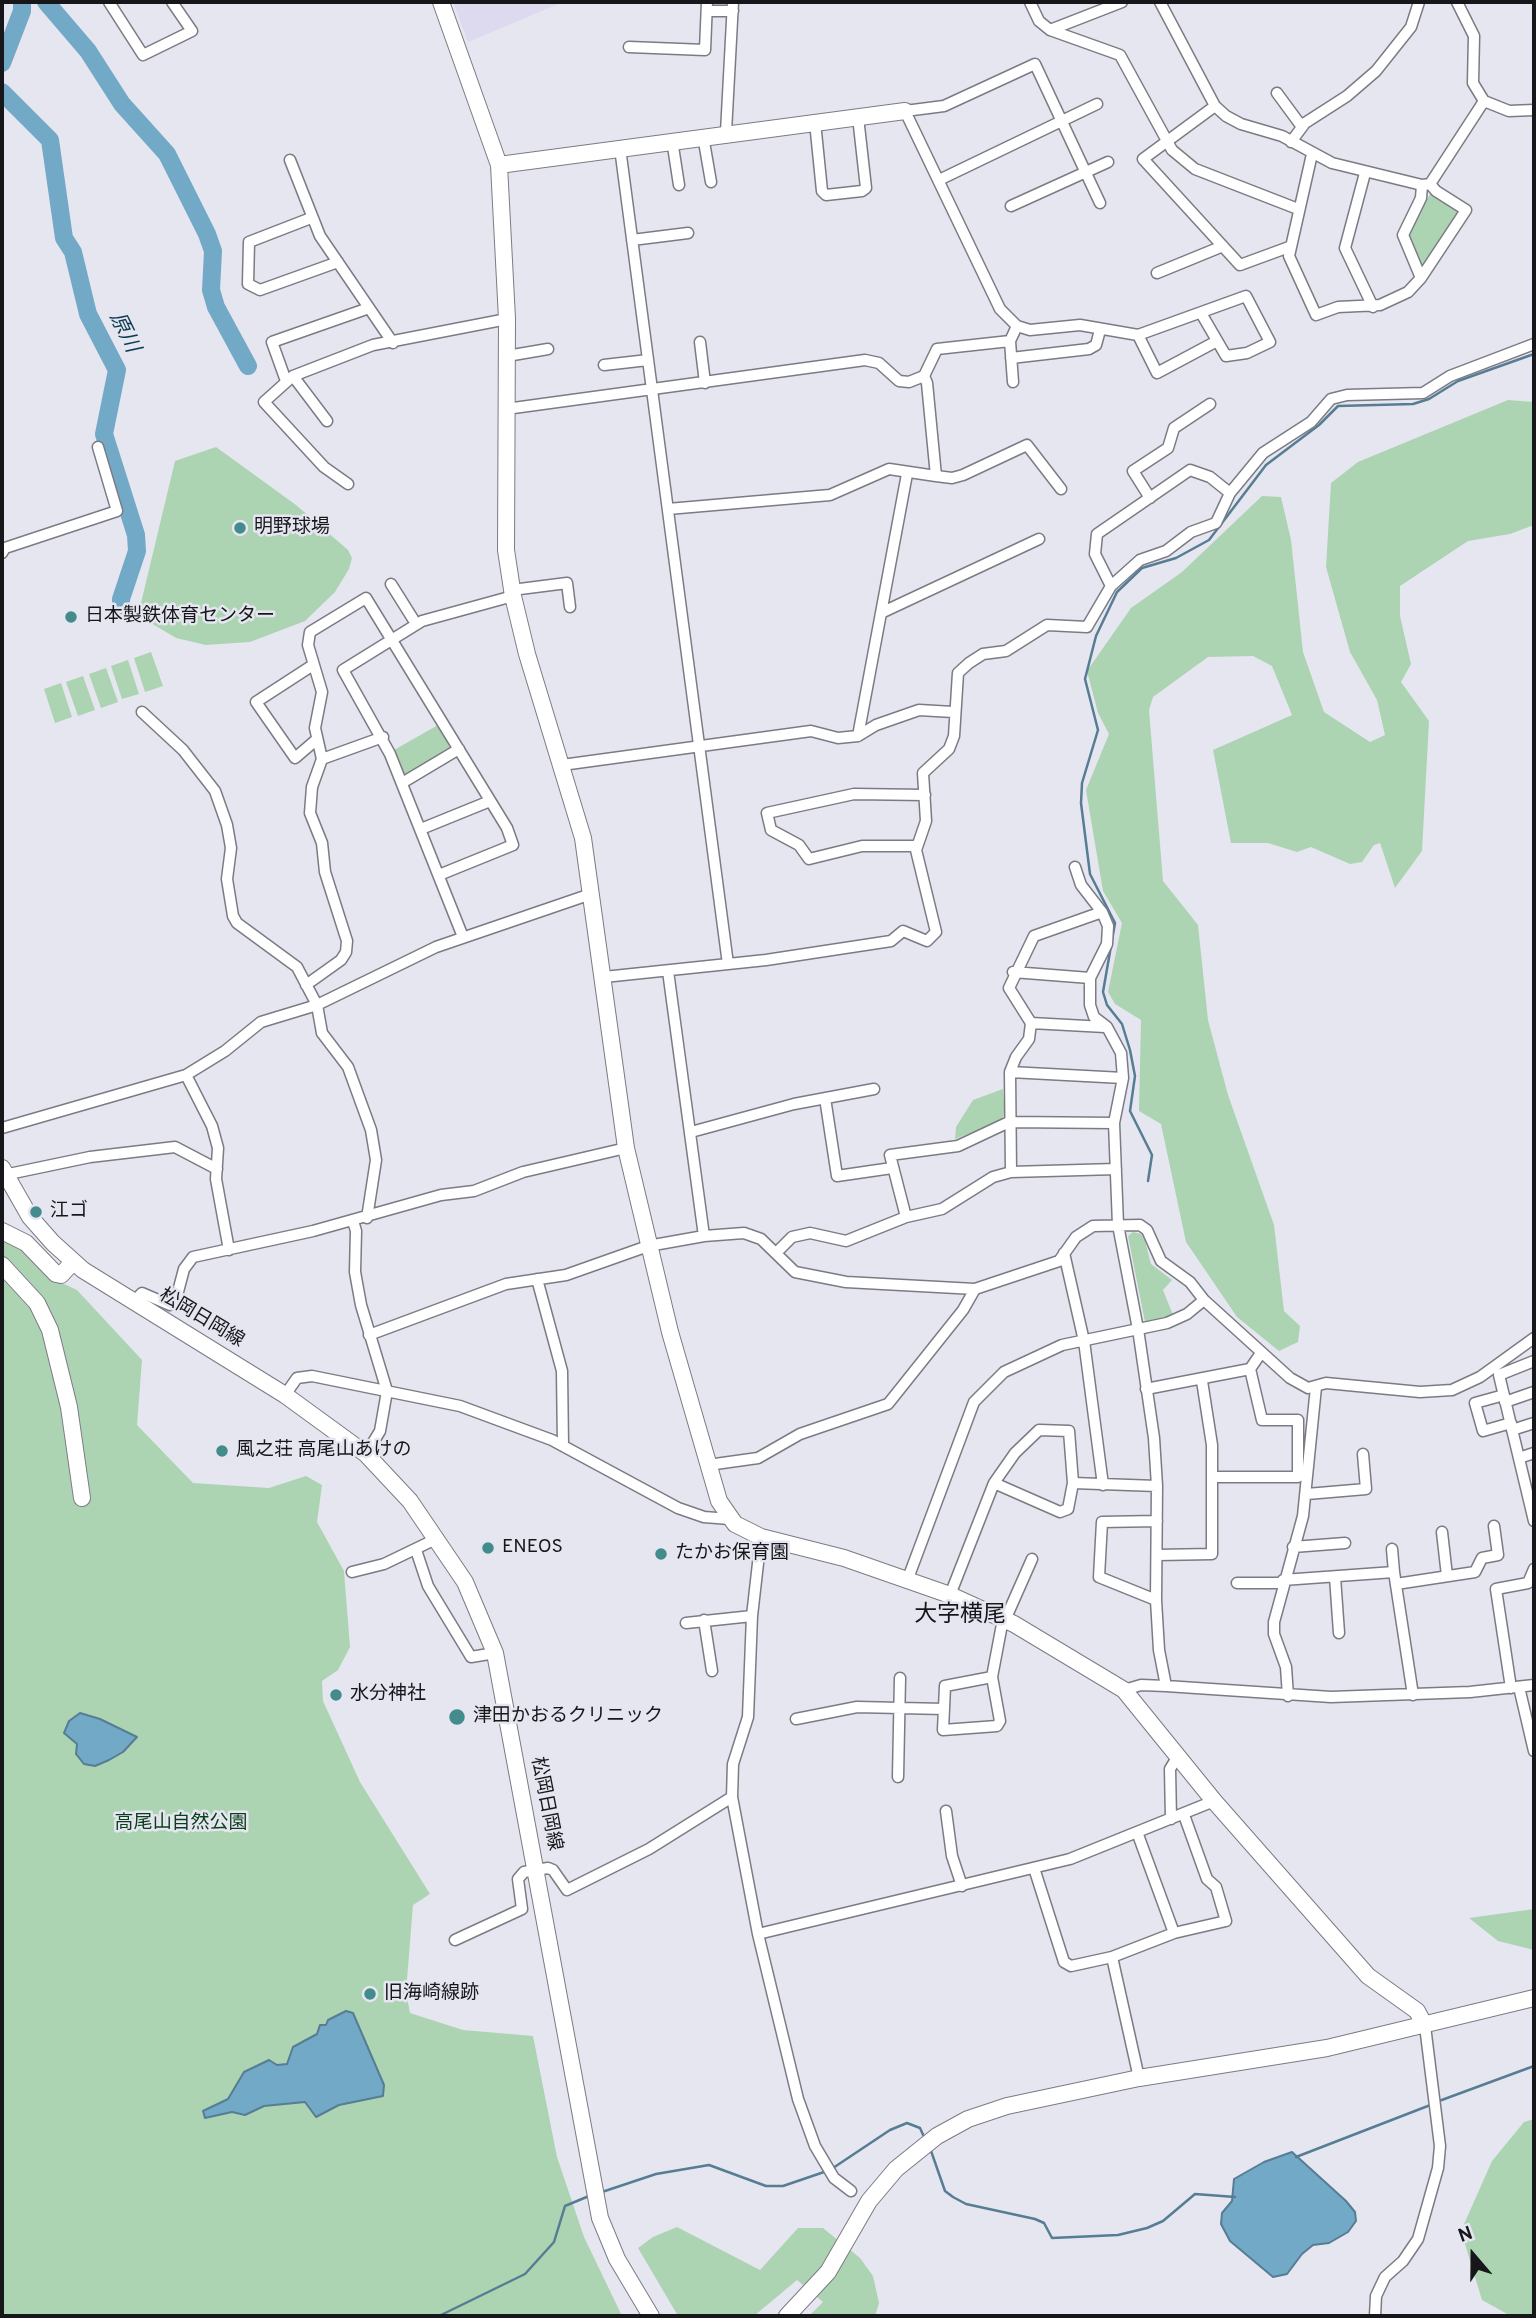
<!DOCTYPE html>
<meta charset="utf-8">
<style>
body{margin:0}
#map{position:relative;width:1536px;height:2318px;overflow:hidden;background:#e6e6f0;font-family:Overpass,sans-serif}
canvas{display:block}
.frame{position:absolute;inset:0;border:4px solid #17171b;pointer-events:none}
.north{position:absolute;left:1438px;top:2220px;width:70px;height:70px;-webkit-text-stroke:5px #e6e6f0;paint-order:stroke;rotate:340deg;font-size:19px;font-weight:700;line-height:28px;text-align:center;color:#17171b}
.north::after{content:'';display:block;margin:auto;width:24px;height:32px;background:#17171b;clip-path:polygon(50% 0,100% 100%,50% 72%,0 100%)}
</style>
<div id="map">
<canvas width="1536" height="2318"></canvas>
<div class="frame"></div>
<div class="north">N</div>
</div>
<script>
const ctx = document.querySelector('canvas').getContext('2d');
ctx.lineJoin = 'round';
function paint(path, color) { ctx.fillStyle = color; ctx.fill(path, 'evenodd'); }
const poly = rows => new Path2D(rows.map(r => 'M' + r).join(''));
function trace(path, color, width, dash) { ctx.strokeStyle = color; ctx.lineWidth = width; ctx.lineCap = dash ? 'butt' : 'round'; ctx.setLineDash(dash || []); ctx.stroke(path); }
function write(font, color, halo, rows, align = 'center') {
  ctx.font = font + ' Overpass,"Noto Sans JP",sans-serif'; ctx.lineWidth = 5; ctx.setLineDash([]); ctx.textBaseline = 'middle'; ctx.strokeStyle = halo; ctx.fillStyle = color; for (const [text, x, y, turn = 0] of rows) {
    ctx.save(); ctx.translate(x, y); ctx.rotate((+turn || 0) * Math.PI / 180); ctx.textAlign = isNaN(turn) ? turn : align; if (halo) ctx.strokeText(text, 0, 0); ctx.fillText(text, 0, 0); ctx.restore();
  }
}
const education = poly([
 [453,2,563,2,468,42]
]);
const green = poly([
 [1432,192,1457,208,1459,214,1426,266,1420,266,1407,234,1422,205],
 [1508,400,1534,402,1534,525,1510,534,1468,541,1400,586,1400,616,1411,664,1401,682,1429,721,1422,851,1395,888,1380,843,1374,845,1362,862,1350,864,1311,847,1297,852,1268,843,1231,843,1213,750,1292,715,1272,666,1253,656,1208,657,1153,697,1149,710,1163,881,1198,925,1208,1020,1228,1095,1274,1225,1284,1311,1300,1326,1298,1342,1279,1351,1237,1317,1186,1242,1161,1124,1139,1111,1141,1020,1115,1004,1108,992,1122,923,1103,891,1086,790,1109,734,1098,713,1087,671,1131,608,1182,572,1262,496,1281,497,1291,540,1303,652,1324,712,1370,742,1385,735,1377,700,1350,652,1326,567,1331,483,1358,462],
 [216,447,296,505,348,550,352,558,349,569,335,592,305,621,250,642,206,645,176,638,146,620,141,603,175,461],
 [151,652,163,686,145,692,134,658],
 [128,660,139,694,122,699,111,666],
 [106,668,118,702,101,708,89,674],
 [83,676,95,710,78,716,66,682],
 [61,683,72,717,55,723,44,689],
 [438,725,451,750,404,775,394,750],
 [1003,1089,1005,1114,999,1122,955,1139,956,1127,973,1100],
 [1133,1232,1141,1234,1145,1241,1151,1264,1172,1280,1163,1290,1173,1315,1145,1322,1128,1236],
 [2,1237,21,1246,47,1276,77,1290,142,1360,137,1425,193,1483,269,1488,306,1476,322,1485,317,1522,344,1571,350,1647,338,1670,322,1681,323,1701,360,1782,430,1894,413,1905,406,1992,410,2013,463,2030,533,2036,557,2157,584,2237,622,2316,2,2316],
 [1534,1909,1534,1950,1498,1941,1469,1918],
 [1534,2119,1534,2316,1511,2316,1482,2300,1461,2231,1492,2161,1524,2122],
 [677,2227,760,2270,798,2228,823,2228,860,2258,873,2276,879,2303,875,2316,809,2316,823,2302,797,2280,754,2316,678,2316,638,2248,653,2237]
]);
const water = poly([
 [80,1713,100,1719,137,1737,123,1752,109,1760,95,1766,84,1764,76,1754,77,1744,64,1733,69,1721,80,1713],
 [346,2011,353,2013,384,2085,383,2096,339,2105,316,2117,305,2102,264,2106,245,2115,232,2112,205,2118,203,2111,228,2099,244,2072,269,2060,277,2065,287,2064,293,2047,317,2034,320,2025,326,2025,328,2020,346,2011],
 [1292,2152,1346,2201,1355,2212,1356,2221,1348,2232,1329,2243,1313,2245,1302,2254,1287,2274,1273,2277,1230,2241,1221,2224,1222,2213,1232,2201,1234,2179,1264,2162,1292,2152]
]);
const stream = poly([
 [1148,1181,1152,1155,1130,1111,1135,1076,1130,1050,1122,1024,1107,1005,1103,992,1115,923,1090,874,1081,803,1082,783,1098,730,1085,679,1096,636,1117,592,1142,568,1176,558,1209,540,1266,465,1319,425,1338,406,1413,404,1429,399,1458,381,1534,354],
 [1439,2101,1534,2066],
 [930,2148,945,2191,953,2197,966,2204,1035,2219,1044,2223,1052,2238,1118,2235,1147,2228,1163,2221,1195,2194,1235,2197],
 [1296,2157,1433,2104],
 [833,2168,890,2130,907,2123,920,2128,925,2139],
 [602,2192,656,2174,709,2165,766,2186,783,2186,827,2171],
 [439,2316,525,2274,554,2242,565,2206,589,2196]
]);
const river = poly([
 [46,2,88,51,122,104,167,154,207,234,213,251,211,290,216,307,248,366],
 [2,63,22,11,22,2],
 [2,92,50,140,64,238,73,252,88,314,117,370,104,434,136,535,137,551,121,599,121,612]
]);
const street = poly([
 [109,2,143,55,192,31,172,2],
 [1030,2,1039,21,1050,30,1120,55,1172,150,1195,169,1298,209],
 [1160,2,1215,106,1226,116,1241,124,1282,136,1332,163,1422,185,1430,184,1484,101],
 [1457,2,1474,36,1473,83,1484,101,1509,111,1534,110],
 [707,11,733,11],
 [1050,30,1122,2],
 [629,47,705,50,707,2],
 [1277,93,1302,127],
 [1215,106,1143,159,1240,265,1289,247],
 [815,122,822,191,826,195,862,191,866,188,858,117],
 [726,132,733,2],
 [703,136,711,182],
 [672,140,679,185],
 [1291,142,1305,123,1347,96,1376,71,1411,27,1419,2],
 [620,148,728,964],
 [1312,154,1289,256,1316,315,1338,307,1380,305,1408,292,1421,278,1466,210,1436,191,1430,184],
 [290,160,320,236,393,343],
 [1365,173,1345,248,1373,307],
 [939,180,1097,104],
 [1100,203,1035,64,944,106,905,111,1000,309,1017,326,1030,330,1080,325,1138,335,1246,296,1270,342,1247,353,1226,356,1201,313],
 [1011,206,1108,162],
 [311,218,249,242,248,284,260,290,338,262],
 [632,240,688,233],
 [1157,273,1223,246],
 [1421,278,1403,235,1421,198,1422,185],
 [1138,335,1157,373,1217,341],
 [700,342,705,383],
 [507,356,548,349],
 [1011,358,1089,349,1096,345,1100,330],
 [604,365,648,360],
 [293,376,327,421],
 [286,381,272,342,369,308],
 [1013,382,1010,341,1017,326],
 [506,409,865,360,879,363,899,381,909,382,924,376,937,349,1010,341],
 [936,476,952,478,963,475,1027,445,1061,489],
 [348,484,324,467,264,402,293,376,373,345,507,319],
 [1150,498,1133,471,1168,448,1174,428,1210,404],
 [668,509,830,495,889,469,936,476,927,383,924,376],
 [2,553,5,548,117,511,98,447],
 [391,584,413,619],
 [1111,586,1095,554,1097,534,1190,470,1210,477,1230,493],
 [512,590,567,583,570,607],
 [883,612,1039,539],
 [313,665,256,702,295,758,316,740],
 [142,712,183,750,215,791,227,825,231,848,227,879,233,916,237,923,297,967,317,1005,322,1033,348,1067,371,1130,376,1160,367,1218],
 [858,736,907,474],
 [322,759,315,728,322,692,308,645,310,632,366,598,507,828,513,845,439,875],
 [562,765,811,731,838,738,858,736,876,725,919,710,953,712],
 [402,783,459,749],
 [421,829,490,801],
 [917,846,862,846,809,859,799,845,771,830,767,813,854,794,925,795],
 [1102,912,1108,926,1107,944,1090,978,1090,1005,1094,1017,1107,1027,1121,1053,1123,1078,1114,1123,1118,1225,1138,1329,1154,1438,1157,1486,1156,1600,1159,1650,1166,1686],
 [463,937,390,754,343,670,422,621,513,596],
 [668,971,704,1236],
 [1013,972,1090,978],
 [604,977,766,960,891,941,903,931,927,941,936,932,916,850,926,821,923,773,949,749,954,736,958,673,969,663,983,654,1006,651,1047,625,1087,627,1111,586,1140,560,1166,551,1191,532,1216,523,1230,493,1263,453,1311,422,1331,399,1347,395,1423,393,1450,376,1534,344],
 [306,985,341,960,346,952,347,941,325,872,322,843,310,813,312,787,322,759,383,737],
 [1031,1023,1105,1027],
 [1010,1072,1123,1078],
 [186,1075,212,1126,218,1148,216,1179,229,1250],
 [825,1098,837,1176,892,1168],
 [2,1128,186,1075,225,1051,261,1022,317,1005,436,947,591,894],
 [691,1132,794,1104,874,1089],
 [1011,1172,1010,1072,1016,1057,1029,1039,1031,1023,1009,988,1034,936,1102,912,1081,885,1075,867],
 [4,1175,90,1157,175,1147,217,1169],
 [906,1217,890,1155,958,1146,1009,1122,1114,1123],
 [353,1221,356,1231,355,1272,361,1305,387,1391,380,1431,366,1454],
 [776,1253,792,1237,810,1233,846,1241,906,1217,942,1209,993,1177,1011,1172,1116,1169],
 [1064,1253,1084,1341,1103,1485],
 [537,1279,562,1371,563,1446],
 [133,1302,142,1293,170,1305,175,1303,184,1269,193,1257,313,1231,441,1195,474,1191,523,1172,626,1148],
 [369,1335,506,1284,566,1275,648,1246,704,1236,744,1233,761,1239,795,1272,846,1282,975,1289],
 [1534,1361,1499,1375,1534,1521],
 [1146,1389,1250,1369,1261,1353],
 [285,1395,297,1378,312,1376,460,1406,552,1440,678,1508,704,1517,730,1519],
 [1504,1395,1475,1403,1483,1431,1511,1423],
 [1505,1402,1534,1392],
 [1512,1430,1534,1423],
 [1519,1458,1534,1453],
 [708,1465,758,1458,800,1434,888,1404,963,1310,975,1289,1059,1261,1076,1237,1093,1226,1140,1225,1147,1230,1161,1261,1190,1282,1204,1300,1290,1378,1308,1388,1326,1383,1420,1392,1452,1390,1480,1377,1534,1338],
 [1214,1477,1298,1477,1298,1420,1262,1420,1250,1369],
 [1073,1483,1157,1486],
 [1307,1494,1366,1489,1363,1454],
 [1442,1532,1447,1576],
 [761,1537,752,1616,748,1717,733,1764,732,1797,758,1934,798,2099,815,2146,834,2178,851,2191],
 [1293,1547,1345,1543],
 [1392,1549,1394,1572],
 [416,1550,428,1586,471,1657,495,1653],
 [1157,1555,1212,1554,1212,1445,1202,1381],
 [352,1572,384,1564,438,1538],
 [1335,1577,1339,1633],
 [1283,1580,1394,1572,1413,1695],
 [907,1581,974,1402,1004,1372,1062,1345,1167,1323,1187,1314,1204,1300],
 [1237,1583,1283,1583],
 [1396,1584,1475,1572,1482,1558,1498,1555,1494,1526],
 [950,1595,994,1483,1015,1453,1039,1430,1069,1431,1073,1483,1068,1509,1060,1512,994,1483],
 [1156,1600,1099,1577,1102,1522,1157,1521],
 [704,1620,712,1671],
 [1005,1620,1032,1559],
 [686,1623,752,1616],
 [992,1677,945,1686,943,1730,997,1726,1000,1721,992,1677,1003,1619],
 [1519,1687,1534,1751],
 [1511,1688,1496,1589,1528,1583,1534,1569],
 [1124,1690,1141,1685,1166,1686,1331,1697,1470,1692,1534,1685],
 [1288,1696,1286,1667,1274,1634,1274,1622,1303,1516,1316,1387],
 [796,1719,857,1707,944,1709],
 [898,1777,900,1678],
 [946,1811,952,1856,962,1886],
 [1171,1819,1170,1769,1178,1756],
 [1137,1832,1174,1933],
 [1034,1868,1064,1962,1071,1966,1112,1957,1174,1933,1226,1921,1216,1887,1207,1879,1184,1815],
 [758,1934,1070,1859,1214,1801],
 [455,1940,522,1909,518,1879,524,1872,548,1868,553,1870,567,1890,649,1849,732,1797],
 [1112,1957,1139,2078],
 [1375,2316,1376,2296,1385,2277,1403,2261,1418,2239,1438,2168,1440,2146,1425,2026]
]);
const secondary = poly([
 [441,2,499,165,507,319,506,550,513,596,527,654,583,838,626,1148,670,1332,719,1501,735,1524,761,1537,844,1558,950,1595,1014,1624,1124,1690,1214,1801,1368,1976,1417,2011,1425,2026],
 [499,165,905,111],
 [2,1168,30,1217,53,1243,83,1270,285,1395,366,1454,410,1501,465,1582,495,1653,600,2218,617,2259,651,2316],
 [2,1231,26,1243,56,1274,61,1275,73,1262],
 [2,1265,37,1303,50,1330,69,1407,82,1498],
 [787,2316,828,2272,869,2201,896,2169,937,2136,968,2119,1007,2106,1139,2078,1327,2048,1534,1998]
]);
const markers = [
 [240,528,7,"#438b8c"],
 [71,617,7,"#438b8c"],
 [36,1212,7,"#438b8c"],
 [222,1451,7,"#438b8c"],
 [488,1548,7,"#438b8c"],
 [661,1554,7,"#438b8c"],
 [336,1695,7,"#438b8c"],
 [457,1717,9,"#438b8c"],
 [370,1994,7,"#438b8c"]
];
const poiNames = [
 ["明野球場",254,528],
 ["日本製鉄体育センター",85,617],
 ["江ゴ",50,1212],
 ["風之荘 高尾山あけの",236,1451],
 ["ENEOS",502,1548],
 ["たかお保育園",675,1554],
 ["水分神社",350,1695],
 ["津田かおるクリニック",473,1717],
 ["旧海崎線跡",384,1994]
];
const streetNames = [
 ["松岡日岡線",201,1319,31],
 ["松岡日岡線",545,1804,79]
];
const parkNames = [
 ["高尾山自然公園",181,1824]
];
const waterNames = [
 ["原川",123,333,64]
];
const quarterNames = [
 ["大字横尾",960,1616]
];
paint(education, '#dddaf0');
paint(green, '#acd4b3');
paint(water, '#71a9c6');
trace(water, '#567d93', 2);
trace(stream, '#567d93', 2.5);
trace(river, '#71a9c6', 18);
trace(street, '#7b7b84', 13);
trace(secondary, '#7b7b84', 18);
trace(street, '#fff', 10);
trace(secondary, '#fff', 16);
for (const [x, y, r, color] of markers) { const dot = new Path2D(); dot.arc(x, y, r, 0, 2 * Math.PI); ctx.fillStyle = color; ctx.fill(dot); trace(dot, '#e6e6f0', 2.5); }
write('19px', '#17171b', '#e6e6f0', poiNames, 'left');
write('19px', '#17171b', '#e6e6f0', streetNames);
write('19px', '#093f1b', '#e6e6f0', parkNames);
write('italic 21px', '#0a3b50', '#e6e6f0', waterNames);
write('23px', '#17171b', '#e6e6f0', quarterNames);
</script>
